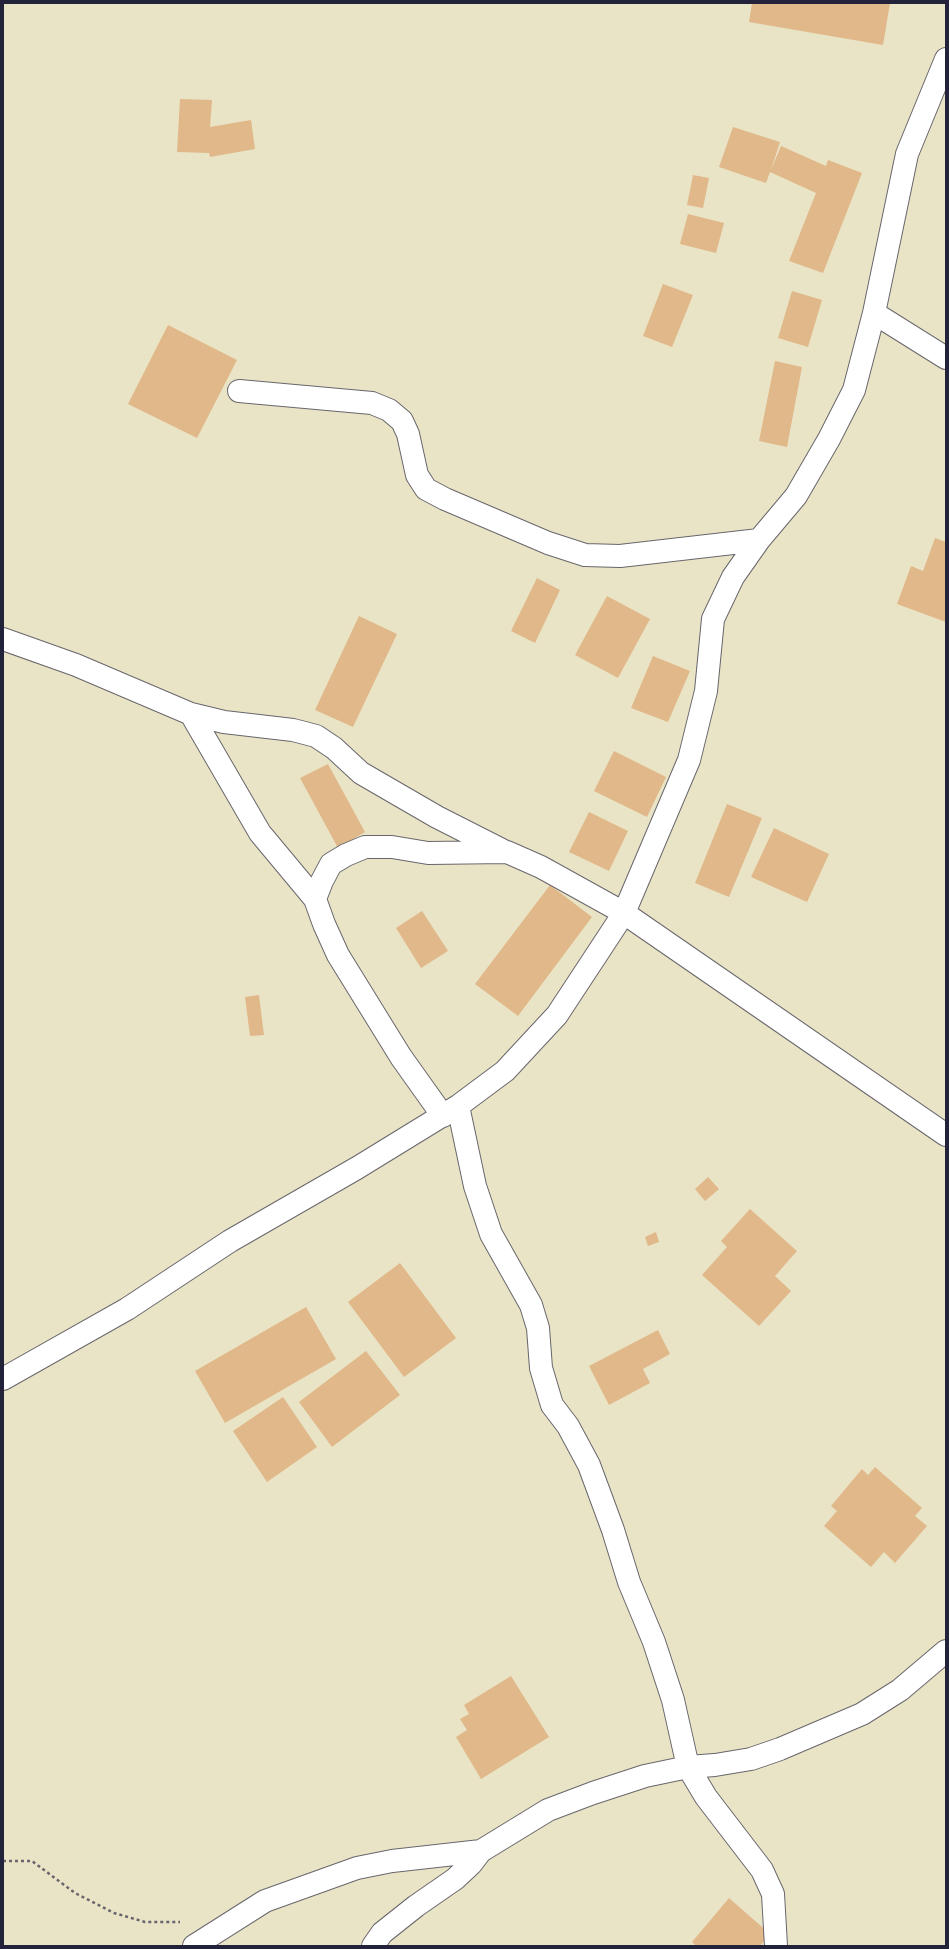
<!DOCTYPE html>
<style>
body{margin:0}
#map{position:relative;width:949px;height:1949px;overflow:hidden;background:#eae4c6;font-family:"IM FELL English",serif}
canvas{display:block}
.frame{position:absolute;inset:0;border:4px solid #22223b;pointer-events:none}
</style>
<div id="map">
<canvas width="949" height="1949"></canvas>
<div class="frame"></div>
</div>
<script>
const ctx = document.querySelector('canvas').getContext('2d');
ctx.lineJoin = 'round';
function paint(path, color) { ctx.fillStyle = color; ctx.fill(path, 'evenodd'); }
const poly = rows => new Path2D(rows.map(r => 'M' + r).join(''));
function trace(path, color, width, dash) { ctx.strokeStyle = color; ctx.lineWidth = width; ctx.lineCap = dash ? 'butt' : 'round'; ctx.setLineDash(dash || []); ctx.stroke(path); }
const building = poly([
 [752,3,890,3,883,45,749,22],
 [180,99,212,100,210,127,251,120,255,149,210,157,209,153,177,152],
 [733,127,780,142,771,170,781,146,826,166,828,160,862,173,823,273,789,261,816,193,770,172,766,183,719,167],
 [693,175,709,178,703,208,687,205],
 [688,214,724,223,716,253,680,244],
 [663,284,693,295,672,347,643,336],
 [792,291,822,300,808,347,778,338],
 [168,325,237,360,197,438,128,404],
 [775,361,802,367,787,447,759,441],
 [935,538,946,542,946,622,897,604,911,566,923,571],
 [537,578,560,590,535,643,511,631],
 [607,596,650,619,618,678,575,655],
 [359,616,397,634,353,727,315,710],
 [653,656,690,671,668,722,631,708],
 [614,751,666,777,647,817,594,791],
 [328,764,365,832,338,848,300,778],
 [727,804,762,818,729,897,695,883],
 [589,812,628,831,609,871,569,852],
 [774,828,829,854,807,902,751,877],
 [550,885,592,917,518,1016,475,984],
 [422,911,448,951,421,968,396,928],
 [259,995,264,1035,250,1036,245,997],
 [708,1177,719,1189,705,1201,695,1189],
 [750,1209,797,1251,775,1276,791,1291,759,1326,702,1275,727,1247,721,1241],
 [656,1232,659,1242,648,1246,645,1237],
 [400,1263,456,1338,404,1377,348,1302],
 [306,1307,336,1359,225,1423,195,1371],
 [658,1330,670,1354,643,1369,650,1383,609,1405,589,1366],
 [366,1351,400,1395,332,1447,299,1402],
 [283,1397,317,1447,267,1482,233,1431],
 [875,1467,922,1508,915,1516,927,1526,895,1563,884,1552,871,1567,824,1526,837,1511,831,1506,862,1469,868,1475],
 [511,1676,549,1737,481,1779,456,1737,467,1730,460,1719,469,1714,464,1705],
 [729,1898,770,1934,760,1946,696,1946,692,1942]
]);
const path = poly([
 [3,1861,32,1861,75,1893,114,1913,145,1922,180,1922]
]);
const minor = poly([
 [874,313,946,358],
 [239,391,372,403,389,410,402,421,408,434,417,475,426,489,445,499,548,543,585,555,620,556,759,540],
 [3,639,76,665,191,714,224,722,293,730,316,736,334,748,361,773,437,817,502,850],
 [191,714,260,833,315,899],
 [458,1106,475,1186,491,1234,531,1305,538,1328,541,1368,552,1405,568,1426,589,1465,613,1530,629,1582,654,1642,673,1700,688,1767,706,1797,762,1870,773,1894,776,1946],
 [443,1116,401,1057,338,955,324,924,315,899,322,881,331,864,346,855,365,847,392,847,428,853,507,852,541,867,624,913,946,1135],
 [3,1379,127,1309,230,1241,357,1168,458,1106,505,1071,557,1015,624,913,689,760,706,691,713,619,733,577,759,540,796,496,829,439,854,390,874,313,907,154,946,59],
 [194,1946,265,1901,357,1868,392,1861,481,1851],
 [373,1946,382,1933,416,1906,455,1879,471,1864,481,1851,548,1810,593,1793,645,1776,688,1767,715,1765,751,1759,780,1749,862,1714,900,1690,946,1651]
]);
paint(building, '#e0b889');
trace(minor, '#68666c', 24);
trace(path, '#68666c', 2.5, [3, 3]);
trace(minor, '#fff', 22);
</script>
